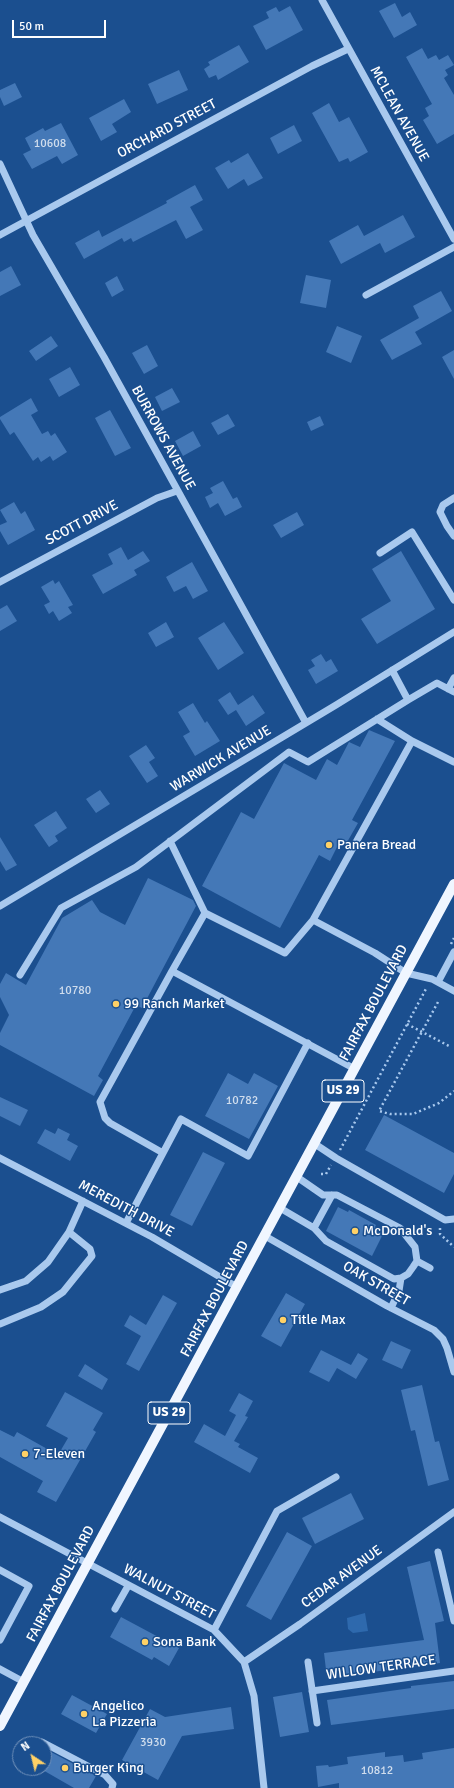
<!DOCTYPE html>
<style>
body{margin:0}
#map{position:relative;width:454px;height:1788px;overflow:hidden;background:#1b4f8f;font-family:Signika,sans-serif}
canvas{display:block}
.north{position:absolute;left:12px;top:1736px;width:40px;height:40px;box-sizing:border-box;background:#1b4f8f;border:1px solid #7695bc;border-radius:50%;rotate:325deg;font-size:11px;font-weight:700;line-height:16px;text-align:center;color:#fff}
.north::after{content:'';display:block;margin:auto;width:14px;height:18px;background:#ffd166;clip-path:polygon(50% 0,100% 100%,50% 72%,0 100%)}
.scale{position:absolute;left:12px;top:20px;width:94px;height:18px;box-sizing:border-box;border:2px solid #fff;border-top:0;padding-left:5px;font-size:12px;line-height:14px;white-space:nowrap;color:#fff;-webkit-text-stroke:3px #1b4f8f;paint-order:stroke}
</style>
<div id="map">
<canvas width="454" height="1788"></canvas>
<div class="north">N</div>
<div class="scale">50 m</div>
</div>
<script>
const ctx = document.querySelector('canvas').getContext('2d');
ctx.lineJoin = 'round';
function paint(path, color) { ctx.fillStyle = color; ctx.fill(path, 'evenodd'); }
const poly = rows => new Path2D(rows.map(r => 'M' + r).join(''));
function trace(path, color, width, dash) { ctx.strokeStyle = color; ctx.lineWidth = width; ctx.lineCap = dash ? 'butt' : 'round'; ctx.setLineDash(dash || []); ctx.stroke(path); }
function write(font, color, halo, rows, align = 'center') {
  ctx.font = font + ' Signika,sans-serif'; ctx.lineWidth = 3; ctx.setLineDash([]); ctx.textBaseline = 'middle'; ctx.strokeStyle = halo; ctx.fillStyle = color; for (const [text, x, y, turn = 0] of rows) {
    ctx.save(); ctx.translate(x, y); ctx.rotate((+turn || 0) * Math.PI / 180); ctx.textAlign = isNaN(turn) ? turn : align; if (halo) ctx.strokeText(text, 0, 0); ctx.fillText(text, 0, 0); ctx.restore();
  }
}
const green = poly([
 [365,1613,368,1631,353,1633,348,1629,347,1618]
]);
const building = poly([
 [395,3,402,17,410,12,417,25,394,38,379,11],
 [290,6,303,30,266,50,253,26,269,18,266,12,276,7,279,12],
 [239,45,249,62,218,80,216,75,209,78,204,69,210,65,208,62],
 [422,48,428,59,436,55,439,60,448,55,454,65,445,70,448,75,444,78,454,95,454,134,437,144,423,120,429,116,425,108,432,104,406,57],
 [179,70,188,90,157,104,148,84],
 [15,83,22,97,4,106,0,97,0,90],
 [124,99,131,112,112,124,117,132,101,141,89,118],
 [329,103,339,122,349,117,368,152,350,162,348,158,339,162,312,113],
 [61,123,78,155,62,164,57,156,32,169,23,154,31,150,25,138,43,128,45,131],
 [294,125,302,141,278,154,270,138],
 [248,153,263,178,248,186,244,179,228,189,215,168,229,160,231,163],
 [195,185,203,200,190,207,203,230,186,239,176,220,133,242,131,238,124,242,122,238,84,259,75,243,99,230,102,237,167,203,166,201],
 [403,215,415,237,385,253,380,243,341,264,329,241,358,225,364,236],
 [11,266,21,285,0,296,0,272],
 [306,275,331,280,326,308,300,303],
 [117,276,124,290,112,297,105,283],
 [441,291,452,311,415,332,422,344,392,360,380,340,419,318,413,306],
 [337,326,362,336,351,363,326,352],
 [51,336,58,346,36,361,29,351],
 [147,345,158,366,144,374,132,353],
 [454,350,454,379,442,357],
 [70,367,80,385,59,397,49,379],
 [172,388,180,402,162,411,155,397],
 [31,398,38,411,31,415,42,434,48,431,51,436,55,433,67,452,53,461,50,456,41,462,38,457,33,461,14,432,10,435,0,419,0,417],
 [110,410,131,448,115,456,95,418],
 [228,414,235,426,218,435,211,423],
 [320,416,324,425,311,431,307,422],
 [193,431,201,446,183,456,175,441],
 [223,481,233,499,237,497,242,507,225,516,218,503,210,508,205,497,213,493,210,488],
 [14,502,21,514,25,511,35,530,8,545,0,531,0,525,7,522,0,510],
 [297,512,304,525,281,538,273,525],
 [121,547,128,560,143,551,150,561,134,570,137,575,103,594,92,575,113,564,108,554],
 [401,551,435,609,377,644,361,619,391,601,372,569],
 [192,562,208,591,193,599,186,586,174,592,166,577],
 [53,580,55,584,59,581,73,605,68,607,72,613,59,621,53,611,49,614,44,605,50,602,41,587],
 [7,605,17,621,0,631,0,609],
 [166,622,174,637,156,647,148,633],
 [224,622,244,653,218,670,198,638],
 [321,654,326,662,331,659,338,671,316,684,308,670,315,666,311,660],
 [230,692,238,705,253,695,265,713,246,726,236,710,228,715,218,700],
 [193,703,205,723,207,721,220,741,195,756,183,736,190,732,178,712],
 [369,730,395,741,352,820,358,823,346,844,340,841,330,861,319,855,280,928,202,886,241,812,254,819,284,763,316,780,327,759,337,765,349,742,360,747],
 [146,745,155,758,149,762,158,776,147,783,129,756],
 [100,790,110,804,96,813,86,799],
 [56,811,67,828,55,836,58,841,49,847,34,825],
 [0,837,17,865,6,871,0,861],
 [148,878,193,900,196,906,142,1008,136,1005,98,1076,103,1080,94,1096,0,1045,0,1033,9,1015,0,997,0,984,6,973,26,985,62,918,92,900,100,912,125,925],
 [228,1073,248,1084,254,1073,278,1086,249,1139,205,1116],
 [0,1097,28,1110,20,1126,0,1116],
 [384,1115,454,1153,454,1174,444,1193,365,1150],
 [58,1128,70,1134,67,1140,78,1146,70,1161,37,1143,45,1129,55,1134],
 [203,1152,225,1163,192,1226,170,1215],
 [338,1207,348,1212,349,1210,376,1225,375,1227,384,1232,372,1256,326,1231],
 [286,1293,305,1304,281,1347,261,1336],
 [163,1295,177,1303,139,1371,126,1364,141,1336,124,1326,130,1315,146,1325],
 [391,1341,411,1350,402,1369,382,1360],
 [321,1350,351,1365,358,1353,368,1359,356,1379,337,1368,329,1382,309,1372],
 [85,1364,108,1379,102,1390,78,1376],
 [422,1385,435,1442,439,1441,449,1480,428,1486,415,1430,411,1431,401,1390],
 [65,1392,103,1413,93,1430,96,1432,56,1502,37,1492,43,1481,0,1457,0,1430,14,1437,17,1432,58,1455,68,1438,46,1426],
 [239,1393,253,1401,245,1416,248,1417,234,1441,240,1444,238,1447,258,1458,250,1473,194,1442,204,1424,225,1436,236,1415,229,1411],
 [351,1493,364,1519,315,1544,302,1518],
 [287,1532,312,1546,271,1620,246,1606],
 [430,1561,444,1621,435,1623,440,1663,327,1678,324,1653,424,1640,407,1567],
 [121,1617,179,1648,169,1666,154,1657,152,1660,110,1637],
 [454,1681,454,1709,331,1725,327,1700,411,1688,411,1686],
 [302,1692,309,1732,280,1737,273,1697],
 [72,1695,107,1714,96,1733,61,1714],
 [231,1707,234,1729,182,1736,158,1780,122,1760,150,1709,165,1717],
 [454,1748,454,1788,339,1788,339,1783,318,1787,316,1766,328,1765,329,1767,348,1764,347,1757,385,1752,385,1757,403,1755,404,1762,423,1759,422,1753],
 [51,1752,96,1776,89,1788,74,1788,41,1769,44,1768,44,1764]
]);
const path = poly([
 [451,944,454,938],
 [438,1002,379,1111,390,1114,413,1114,439,1103,454,1091],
 [407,1024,449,1046],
 [340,1150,427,987],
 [321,1174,326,1174,331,1165],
 [440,1228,440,1234,454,1247]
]);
const minor = poly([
 [322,0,454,239],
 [0,164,33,235,104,357,306,723],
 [0,235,312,66,348,49],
 [366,295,454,247],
 [454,498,443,505,440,512,447,526,454,536],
 [380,553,412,532,454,600],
 [0,582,157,498,177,491],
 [448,689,454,678],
 [408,700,437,683,454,692],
 [377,719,412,741],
 [454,762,412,741,313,920,375,953,406,973,432,979,454,991],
 [170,841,205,913],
 [0,906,336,705,454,632],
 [172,971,205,913,285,953,313,920],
 [20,975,61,908,136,867,289,752,308,762,408,700,392,670],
 [438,982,454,952],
 [315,1144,336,1158,445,1220,454,1219],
 [163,1153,181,1119,248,1156,308,1043],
 [0,1158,152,1237,237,1287],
 [280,1208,314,1228,326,1241,394,1279,401,1278,408,1274,413,1267,417,1261,415,1247,400,1228,337,1195,323,1195,297,1177],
 [126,1223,163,1153,110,1123,105,1118,100,1102,172,971,355,1069],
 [314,1228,332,1195],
 [265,1236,387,1306,434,1330,443,1339,447,1348,454,1372],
 [417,1261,430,1268],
 [0,1290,26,1281,48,1262,69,1232,83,1201],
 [391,1308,399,1291,401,1278],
 [0,1324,41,1307,63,1292,92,1256,90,1249,69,1232],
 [0,1517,214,1630,244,1662,254,1696,264,1788],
 [438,1552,454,1621],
 [0,1570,29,1586,0,1640],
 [115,1609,128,1586],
 [214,1630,277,1511,336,1477],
 [244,1662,300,1624,454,1512],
 [308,1662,317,1723],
 [0,1669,24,1682],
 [312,1691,454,1671],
 [39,1744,42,1742,105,1775,113,1784,112,1788]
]);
const major = poly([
 [0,1726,454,884]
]);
const markers = [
 [329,845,4,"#ffd166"],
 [116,1004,4,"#ffd166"],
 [355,1231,4,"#ffd166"],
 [283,1320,4,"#ffd166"],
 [25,1454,4,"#ffd166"],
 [145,1642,4,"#ffd166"],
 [84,1714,4,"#ffd166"],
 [65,1768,4,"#ffd166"]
];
const numberNames = [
 ["10608",50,144],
 ["10780",75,991],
 ["10782",242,1101],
 ["3930",153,1743],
 ["10812",377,1771]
];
const shields = [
 [343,1091,42],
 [169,1413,42]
];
const shieldNames = [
 ["US 29",343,1091],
 ["US 29",169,1413]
];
const streetNames = [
 ["MCLEAN AVENUE",399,114,61],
 ["ORCHARD STREET",167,129,-28],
 ["BURROWS AVENUE",163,438,61],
 ["SCOTT DRIVE",82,523,-28],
 ["WARWICK AVENUE",221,759,-31],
 ["FAIRFAX BOULEVARD",374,1003,-62],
 ["MEREDITH DRIVE",126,1209,28],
 ["OAK STREET",376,1284,30],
 ["FAIRFAX BOULEVARD",215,1299,-62],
 ["CEDAR AVENUE",342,1577,-36],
 ["FAIRFAX BOULEVARD",61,1584,-62],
 ["WALNUT STREET",169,1592,28],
 ["WILLOW TERRACE",381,1668,-8]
];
const poiNames = [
 ["Panera Bread",337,845],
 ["99 Ranch Market",124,1004],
 ["McDonald's",363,1231],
 ["Title Max",291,1320],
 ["7-Eleven",33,1454],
 ["Sona Bank",153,1642],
 ["Angelico",92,1706],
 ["La Pizzeria",92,1722],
 ["Burger King",73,1768]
];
paint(green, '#2e69ad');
paint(building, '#4478b7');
trace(path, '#a9c9ee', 2.5, [2, 3]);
trace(minor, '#a9c9ee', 7);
trace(major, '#f0f6ff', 10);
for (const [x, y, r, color] of markers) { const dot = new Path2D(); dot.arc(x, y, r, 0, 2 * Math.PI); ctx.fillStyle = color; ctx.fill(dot); trace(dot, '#1b4f8f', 1.5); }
write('12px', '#d0dded', null, numberNames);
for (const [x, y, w] of shields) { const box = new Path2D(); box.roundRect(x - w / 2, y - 11, w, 22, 3); ctx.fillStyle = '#1b4f8f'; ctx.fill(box); trace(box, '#fff', 1); }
write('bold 13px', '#fff', null, shieldNames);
write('14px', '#fff', '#1b4f8f', streetNames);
write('14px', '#fff', '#1b4f8f', poiNames, 'left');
</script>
